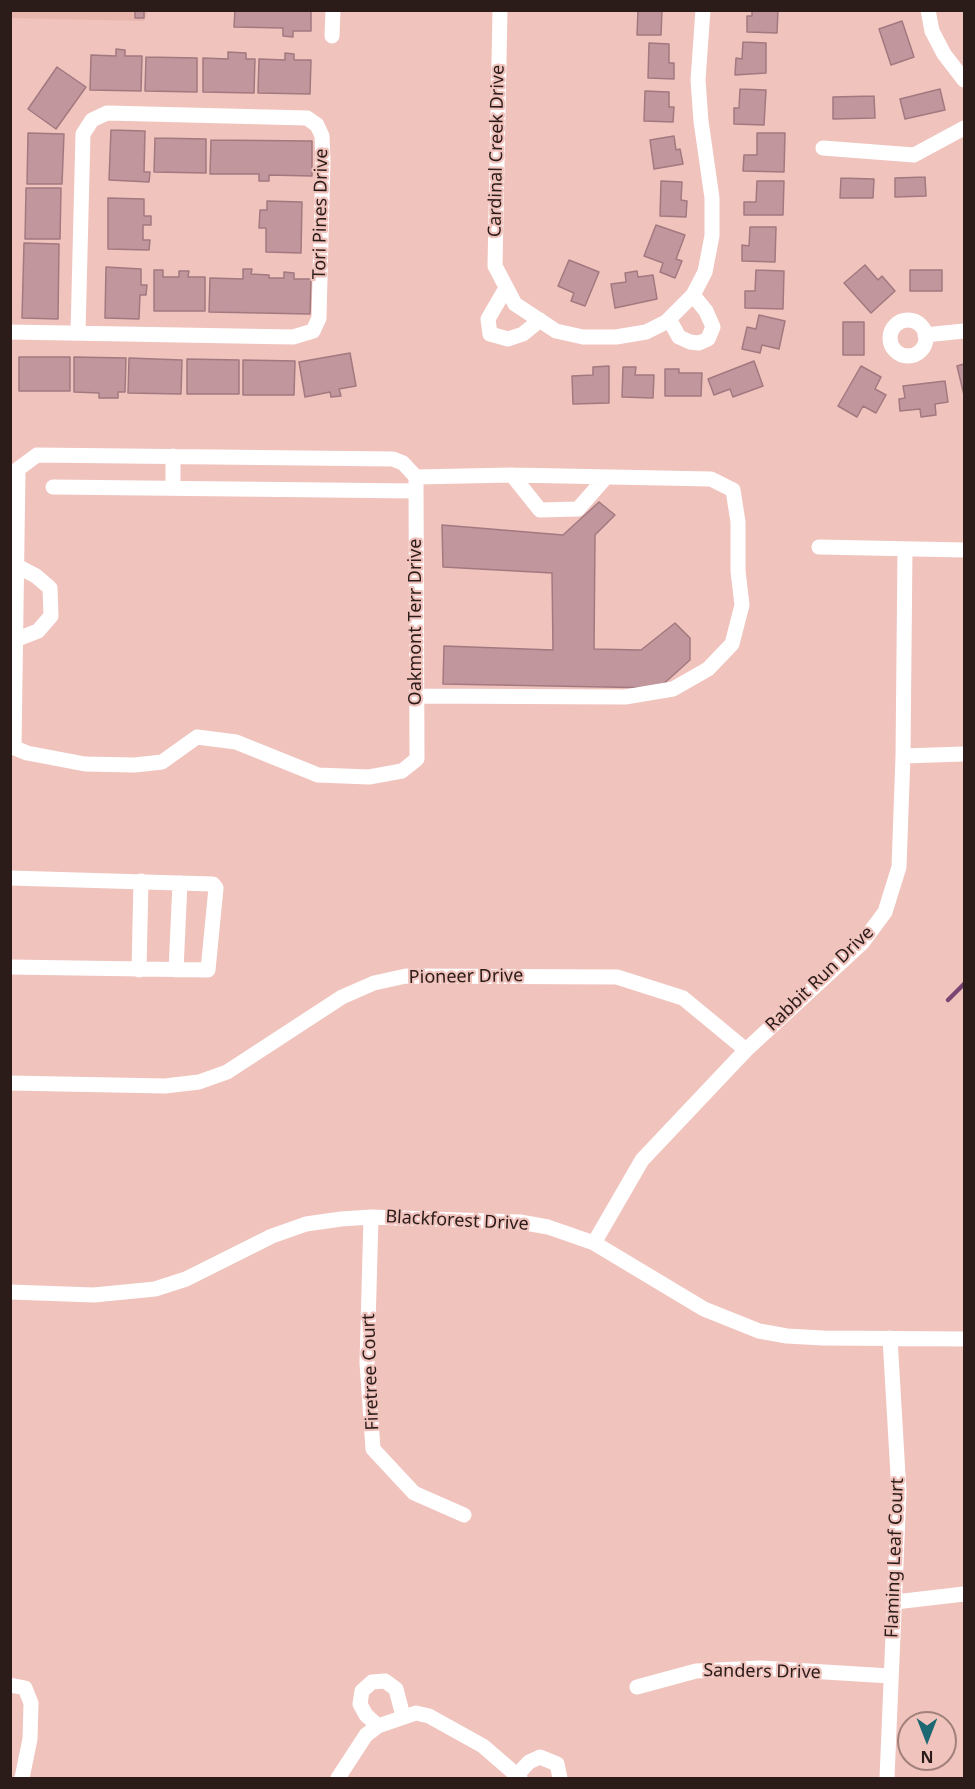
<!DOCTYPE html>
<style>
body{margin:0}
#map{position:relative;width:975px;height:1789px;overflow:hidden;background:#f0c3bd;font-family:"Noto Sans",sans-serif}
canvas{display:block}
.frame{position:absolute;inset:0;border:12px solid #2b1b19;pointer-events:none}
.north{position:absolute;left:897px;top:1711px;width:60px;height:60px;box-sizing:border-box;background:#f0c3bd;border:2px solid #a1807b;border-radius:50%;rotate:180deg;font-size:16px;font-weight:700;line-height:24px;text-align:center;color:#2b1b19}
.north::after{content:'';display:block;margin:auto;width:21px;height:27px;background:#1d6872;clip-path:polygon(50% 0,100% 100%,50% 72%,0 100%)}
</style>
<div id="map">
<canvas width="975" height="1789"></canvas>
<div class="frame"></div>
<div class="north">N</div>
</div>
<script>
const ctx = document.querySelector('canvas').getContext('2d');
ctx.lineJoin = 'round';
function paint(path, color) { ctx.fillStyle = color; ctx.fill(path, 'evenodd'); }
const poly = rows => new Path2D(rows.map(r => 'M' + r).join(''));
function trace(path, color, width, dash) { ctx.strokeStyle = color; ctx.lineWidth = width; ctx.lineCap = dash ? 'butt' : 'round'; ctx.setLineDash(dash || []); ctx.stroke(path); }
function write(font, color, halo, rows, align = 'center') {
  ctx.font = font + ' "Noto Sans",sans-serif'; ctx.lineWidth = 4.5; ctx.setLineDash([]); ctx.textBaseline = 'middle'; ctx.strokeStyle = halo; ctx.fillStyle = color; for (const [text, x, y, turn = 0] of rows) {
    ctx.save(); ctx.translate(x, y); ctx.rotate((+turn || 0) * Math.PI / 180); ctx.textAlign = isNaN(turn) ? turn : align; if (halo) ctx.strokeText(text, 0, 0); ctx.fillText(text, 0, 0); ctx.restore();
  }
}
const built = poly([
 [10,11,148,11,144,21,11,18]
]);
const stream = poly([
 [948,1000,964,984]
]);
const building = poly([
 [235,10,311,10,311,31,293,31,293,37,283,36,283,28,234,27,235,10],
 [638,10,662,10,661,35,637,35,638,10],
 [752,10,778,10,777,33,747,32,747,16,752,16,752,10],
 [135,11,144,11,144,18,135,18,135,11],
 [902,21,914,57,891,65,879,29,902,21],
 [743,42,766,43,766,73,735,75,736,58,742,59,743,42],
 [649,43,669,44,669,63,674,63,674,79,648,78,649,43],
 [116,49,125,50,125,56,142,56,141,91,90,90,91,55,116,56,116,49],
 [228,52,246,53,246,59,255,59,254,93,203,92,203,58,228,59,228,52],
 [285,53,294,54,294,60,311,60,310,94,258,93,259,59,285,60,285,53],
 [146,57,197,58,197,92,145,91,146,57],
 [57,67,86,87,56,129,28,109,57,67],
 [740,89,766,90,764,125,734,124,734,108,739,108,740,89],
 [940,89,945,110,905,119,900,99,940,89],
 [645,91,669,92,669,107,674,107,673,122,644,121,645,91],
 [874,96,875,118,833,119,833,97,874,96],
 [111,130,145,131,144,172,150,172,149,182,109,180,111,130],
 [28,133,64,134,62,184,27,184,28,133],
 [757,133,785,133,784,172,743,171,744,155,757,155,757,133],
 [674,136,676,150,680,149,683,164,654,169,650,140,674,136],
 [155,138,206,139,206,173,154,172,155,138],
 [211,140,312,141,312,176,269,175,269,181,259,181,259,174,210,174,211,140],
 [925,177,926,196,895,197,895,178,925,177],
 [841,178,874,179,873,198,840,198,841,178],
 [661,181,682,182,681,200,687,201,686,217,660,216,661,181],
 [757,181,784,181,783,215,744,215,744,202,756,202,757,181],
 [26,188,61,188,60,239,25,239,26,188],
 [108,198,144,199,144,216,151,216,151,225,143,225,143,240,150,240,149,250,108,249,108,198],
 [267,201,302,202,301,253,266,252,266,228,259,228,260,210,267,210,267,201],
 [656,225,685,235,676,259,682,261,675,278,660,272,663,263,644,256,656,225],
 [750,227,776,227,775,262,742,261,742,245,749,246,750,227],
 [24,243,59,244,58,319,22,318,24,243],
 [569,260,599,272,585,306,571,301,574,293,558,286,569,260],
 [865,265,878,280,882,276,895,291,871,313,844,283,865,265],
 [106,267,141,269,141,285,147,285,146,295,140,295,139,319,105,318,106,267],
 [243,269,252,269,251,274,269,275,269,278,284,278,284,272,294,273,294,279,311,279,310,314,209,312,210,278,243,279,243,269],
 [154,270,163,270,163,277,179,277,179,271,189,271,188,277,205,277,205,311,154,311,154,270],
 [756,270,784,271,783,309,745,308,745,291,755,291,756,270],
 [910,270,942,270,942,291,910,291,910,270],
 [637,271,638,277,653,275,657,299,615,308,611,284,626,282,625,273,637,271],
 [759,315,785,321,779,349,762,345,760,353,742,349,747,327,756,329,759,315],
 [843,322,864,322,864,355,843,355,843,322],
 [350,353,356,386,339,389,341,396,331,397,330,392,305,397,299,362,350,353],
 [19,357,70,357,70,391,19,391,19,357],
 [74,357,126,358,125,392,118,392,118,398,99,398,99,393,74,392,74,357],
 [129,358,182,360,181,394,128,393,129,358],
 [187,359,239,360,239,394,187,394,187,359],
 [243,360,295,361,294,395,243,395,243,360],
 [754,361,763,386,733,397,730,389,714,395,708,379,754,361],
 [964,364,964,395,957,366,964,364],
 [609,366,609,403,573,404,572,376,593,375,593,367,609,366],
 [861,366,881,377,875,389,886,395,876,413,863,406,857,417,838,406,861,366],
 [623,367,636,367,635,375,654,375,653,398,622,397,623,367],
 [665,369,679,369,679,373,702,373,701,396,665,396,665,369],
 [945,381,948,402,935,404,936,415,921,417,920,409,900,411,899,399,905,398,903,386,945,381],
 [599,502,615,515,595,535,594,649,641,650,675,623,690,638,690,660,659,688,443,684,444,646,553,650,552,573,443,567,442,525,563,535,599,502]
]);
const minor = poly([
 [500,10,495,266,515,304,556,331,583,337,616,337,646,332,666,322,693,295,705,272,712,236,712,198,701,121,698,80,703,10],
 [928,10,932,31,944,54,964,80],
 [332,36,333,10],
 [823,148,914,155,964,128],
 [506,288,488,319,490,334,508,339,523,334,540,320],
 [669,319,679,337,690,342,699,343,708,339,713,327,706,311,693,295],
 '890 338a18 18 0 1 1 36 0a18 18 0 1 1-36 0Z',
 [10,332,293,337,313,331,319,318,323,160,322,136,317,125,307,118,107,113,92,120,83,134,78,333],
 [925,335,964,331],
 [173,456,173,488],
 [10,475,37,455,393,459,403,463,416,477,417,759,402,771,369,777,318,775,236,742,197,737,162,762,135,765,85,764,27,753,10,746],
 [512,475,540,510,578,509,606,477],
 [53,487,416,491],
 [819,547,964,550],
 [15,640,38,631,51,616,50,588,36,576,17,566],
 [416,696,625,697,673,689,708,669,732,644,742,605,738,571,738,522,733,490,711,479,512,475,416,477],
 [14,747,18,470],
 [903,756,964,754],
 [10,878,213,884,216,888,208,970,10,967],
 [139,970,141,881],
 [176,970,180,883],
 [10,1083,165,1086,199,1082,227,1072,342,997,374,983,406,976,617,977,683,998,746,1050],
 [371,1217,367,1363,373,1449,414,1493,464,1515],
 [594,1243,642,1160,746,1050,862,943,885,912,899,867,903,756,905,549],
 [10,1292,94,1295,155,1289,186,1279,272,1236,306,1224,341,1219,371,1217,520,1222,548,1227,594,1243,704,1309,759,1331,787,1336,823,1338,964,1339],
 [895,1602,964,1594],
 [10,1685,25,1688,31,1703,30,1739,22,1778],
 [637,1687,696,1671,760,1668,890,1676],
 [378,1726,366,1715,360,1704,362,1691,372,1682,385,1681,396,1689,403,1716],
 [517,1775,529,1762,540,1757,557,1764,560,1778],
 [338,1778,366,1735,378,1726,416,1713,429,1716,483,1746,520,1778],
 [887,1778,899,1492,890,1338]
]);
const streetNames = [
 ["Cardinal Creek Drive",497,151,-89],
 ["Tori Pines Drive",321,214,-89],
 ["Oakmont Terr Drive",416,622,-90],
 ["Pioneer Drive",466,977,-1],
 ["Rabbit Run Drive",820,979,-44],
 ["Blackforest Drive",457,1221,3],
 ["Firetree Court",371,1372,-92],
 ["Flaming Leaf Court",895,1558,-88],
 ["Sanders Drive",762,1672,1]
];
paint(built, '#e9b6ae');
trace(stream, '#794673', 4.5);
paint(building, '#c1969d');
trace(building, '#a37980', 1.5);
trace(minor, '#fff', 15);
write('18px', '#2b1b19', '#f0c3bd', streetNames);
</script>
